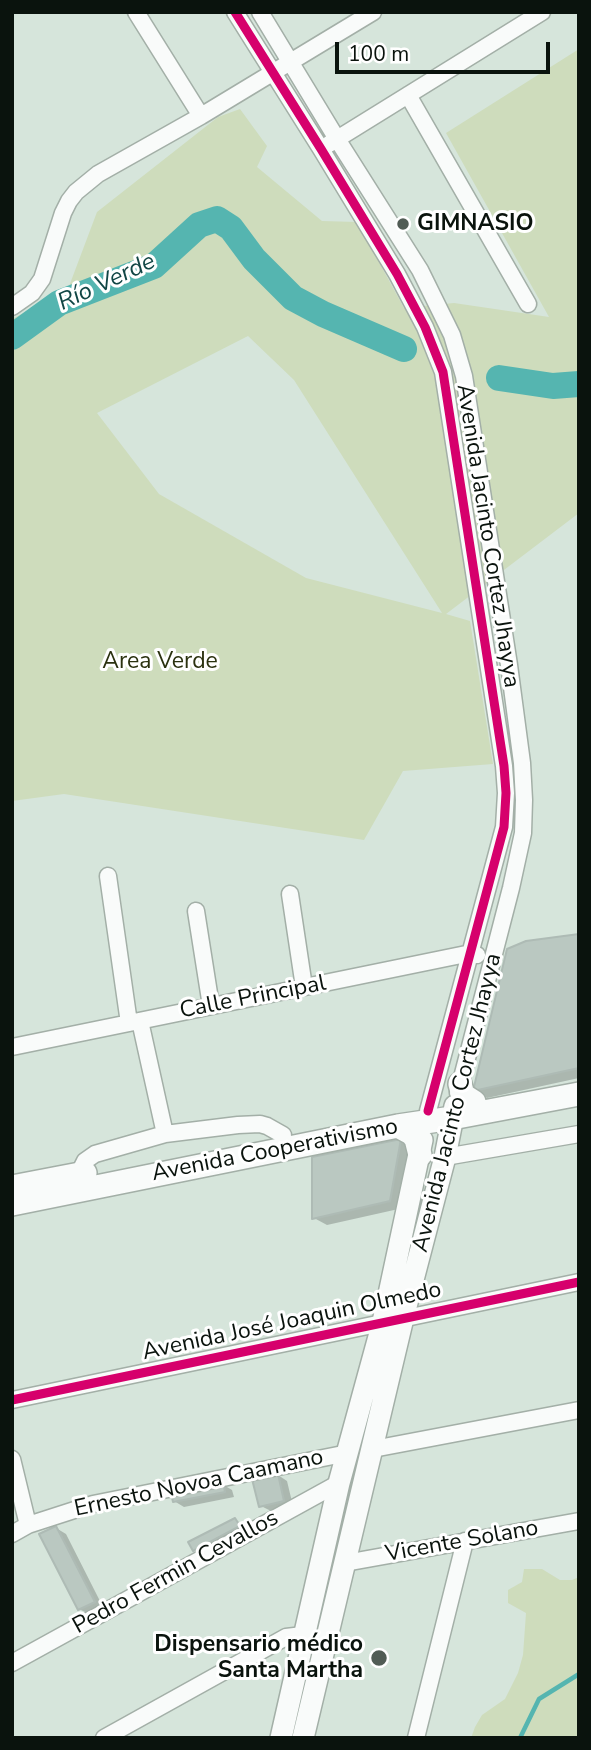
<!DOCTYPE html>
<meta charset="utf-8">
<style>
body{margin:0}
#map{position:relative;width:591px;height:1750px;overflow:hidden;background:#d6e5db;font-family:"Nunito Sans",sans-serif}
canvas{display:block}
.frame{position:absolute;inset:0;border:14px solid #0a130d;pointer-events:none}
.scale{position:absolute;left:335px;top:42px;width:215px;height:32px;box-sizing:border-box;border:4px solid #0a130d;border-top:0;padding-left:9px;font-size:21px;line-height:24px;white-space:nowrap;color:#0a130d;-webkit-text-stroke:5px #fff;paint-order:stroke}
</style>
<div id="map">
<canvas width="591" height="1750"></canvas>
<div class="frame"></div>
<div class="scale">100 m</div>
</div>
<script>
const ctx = document.querySelector('canvas').getContext('2d');
ctx.lineJoin = 'round';
function paint(path, color) { ctx.fillStyle = color; ctx.fill(path, 'evenodd'); }
const poly = rows => new Path2D(rows.map(r => 'M' + r).join(''));
function trace(path, color, width, dash) { ctx.strokeStyle = color; ctx.lineWidth = width; ctx.lineCap = dash ? 'butt' : 'round'; ctx.setLineDash(dash || []); ctx.stroke(path); }
function write(font, color, halo, rows, align = 'center') {
  ctx.font = font + ' "Nunito Sans",sans-serif'; ctx.lineWidth = 6; ctx.setLineDash([]); ctx.textBaseline = 'middle'; ctx.strokeStyle = halo; ctx.fillStyle = color; for (const [text, x, y, turn = 0] of rows) {
    ctx.save(); ctx.translate(x, y); ctx.rotate((+turn || 0) * Math.PI / 180); ctx.textAlign = isNaN(turn) ? turn : align; if (halo) ctx.strokeText(text, 0, 0); ctx.fillText(text, 0, 0); ctx.restore();
  }
}
const green = poly([
 [579,49,579,513,446,614,470,621,493,764,403,771,364,840,64,794,12,801,12,319,68,289,97,212,218,117,240,109,267,146,257,167,322,221,357,222,404,308,454,303,549,317,446,133],
 [248,336,294,380,442,613,306,578,159,494,97,413],
 [524,1569,542,1569,560,1580,572,1580,579,1577,579,1738,471,1738,475,1727,482,1715,505,1699,518,1673,523,1655,526,1613,508,1603,508,1590,522,1582]
]);
const shadow = poly([
 [579,935,579,1078,487,1098,475,1090],
 [401,1141,414,1149,403,1208,327,1225,314,1218,314,1159],
 [278,1475,287,1481,293,1506,271,1511,261,1506],
 [222,1484,232,1490,234,1497,184,1507,174,1501],
 [235,1520,245,1525,248,1532,204,1555,194,1549],
 [56,1528,66,1534,103,1607,89,1614,79,1609]
]);
const stream = poly([
 [520,1738,539,1699,579,1674]
]);
const river = poly([
 [12,337,59,303,154,266,199,225,217,219,231,228,254,259,293,298,323,314,404,349],
 [499,378,553,386,579,384]
]);
const building = poly([
 [579,934,579,1068,473,1091,507,949,526,941,579,934],
 [401,1139,390,1201,312,1219,312,1157,401,1139],
 [278,1474,284,1501,259,1507,252,1479,278,1474],
 [223,1482,225,1492,173,1502,171,1493,223,1482],
 [235,1518,240,1526,193,1551,188,1542,235,1518],
 [56,1526,95,1602,78,1610,39,1534,56,1526]
]);
const minor = poly([
 [136,12,201,116],
 [235,12,321,149,397,274,425,327,443,372,504,766,506,793,504,827,428,1111],
 [260,12,337,139,420,270,452,335,464,376,509,665,522,763,524,800,523,833,511,888,458,1093],
 [408,95,528,304],
 [329,144,542,12],
 [12,307,32,293,42,279,63,213,69,201,76,192,98,174,201,116,373,12],
 [108,876,129,1023],
 [290,894,304,987],
 [196,911,211,1006],
 [140,1021,165,1134],
 [12,1047,471,953,477,955],
 [445,1157,579,1134],
 [75,1175,80,1171,85,1161,95,1154,165,1134,238,1125,260,1124,267,1126,283,1135],
 [12,1400,579,1282],
 [373,1449,579,1410],
 [12,1459,28,1525],
 [12,1534,28,1525,93,1504,348,1453],
 [345,1563,579,1521],
 [12,1663,339,1483],
 [104,1738,286,1637,303,1635],
 [416,1738,465,1541]
]);
const major = poly([
 [281,1738,339,1483,383,1322,422,1140],
 [303,1738,403,1318,445,1157,455,1106]
]);
const highway = poly([
 [460,1084,463,1095,474,1102],
 [398,1126,411,1133,416,1139,420,1155],
 [12,1187,85,1173],
 [12,1204,398,1126,452,1118,579,1094]
]);
const cycleway = poly([
 [235,12,321,149,397,274,425,327,443,372,504,766,506,793,504,827,428,1111],
 [12,1400,579,1282]
]);
const markers = [
 [403,224,7,"#515c55"],
 [379,1658,9,"#515c55"]
];
const poiNames = [
 ["GIMNASIO",417,224],
 ["Dispensario médico",363,1645,"right"],
 ["Santa Martha",363,1671,"right"]
];
const streetNames = [
 ["Avenida Jacinto Cortez Jhayya",487,536,81],
 ["Calle Principal",253,998,-11],
 ["Avenida Jacinto Cortez Jhayya",458,1103,-76],
 ["Avenida Cooperativismo",275,1151,-11],
 ["Avenida José Joaquin Olmedo",292,1322,-12],
 ["Ernesto Novoa Caamano",199,1484,-12],
 ["Vicente Solano",462,1542,-10],
 ["Pedro Fermin Cevallos",176,1573,-29]
];
const parkNames = [
 ["Area Verde",160,662]
];
const waterNames = [
 ["Río Verde",107,283,-25]
];
paint(green, '#cedcbc');
paint(shadow, '#0003');
trace(stream, '#55b5b0', 4.5);
trace(river, '#55b5b0', 26);
paint(building, '#bac8c1');
trace(building, '#aebbb5', 2);
trace(minor, '#a3afa7', 19);
trace(major, '#a3afa7', 24);
trace(highway, '#a3afa7', 26);
trace(minor, '#f9fbfa', 16);
trace(major, '#f9fbfa', 21);
trace(highway, '#f9fbfa', 23);
trace(cycleway, '#d6006c', 9);
for (const [x, y, r, color] of markers) { const dot = new Path2D(); dot.arc(x, y, r, 0, 2 * Math.PI); ctx.fillStyle = color; ctx.fill(dot); trace(dot, '#fff', 2.5); }
write('bold 23px', '#0a130d', '#fff', poiNames, 'left');
write('23px', '#0a130d', '#fff', streetNames);
write('23px', '#2a310f', '#fff', parkNames);
write('italic 24px', '#114645', '#fff', waterNames);
</script>
